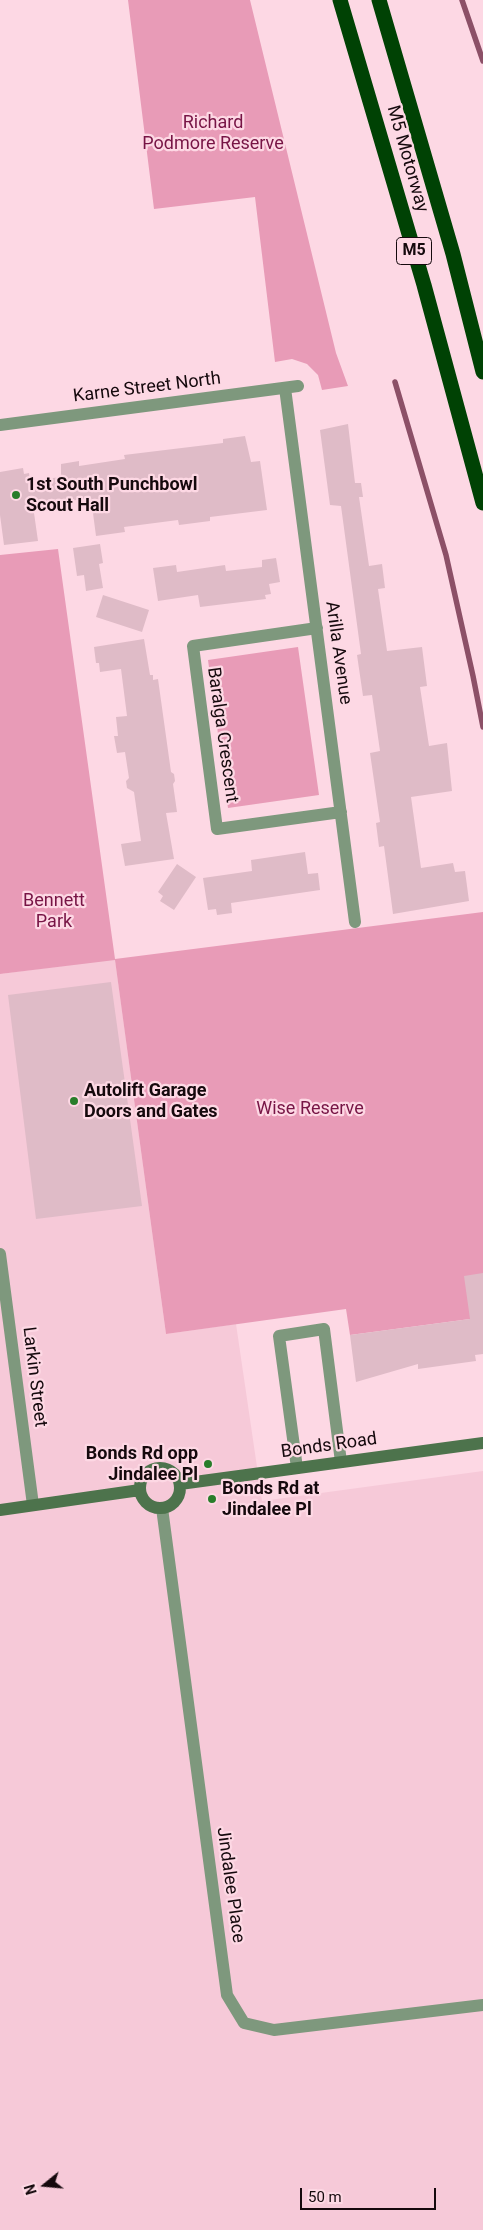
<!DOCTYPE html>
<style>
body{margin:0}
#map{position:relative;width:483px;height:2230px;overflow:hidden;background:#fdd8e4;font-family:Roboto,sans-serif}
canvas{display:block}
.north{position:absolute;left:20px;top:2160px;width:50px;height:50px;-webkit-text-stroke:4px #fdd8e4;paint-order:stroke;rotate:253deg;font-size:14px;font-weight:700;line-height:20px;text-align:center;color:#15090d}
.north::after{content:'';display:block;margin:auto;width:18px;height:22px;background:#15090d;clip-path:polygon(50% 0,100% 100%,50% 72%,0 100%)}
.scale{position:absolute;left:300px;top:2188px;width:136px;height:22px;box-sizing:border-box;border:2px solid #15090d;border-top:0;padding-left:6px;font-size:15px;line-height:18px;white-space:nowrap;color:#15090d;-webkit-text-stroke:4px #fdd8e4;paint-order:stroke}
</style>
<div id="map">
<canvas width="483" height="2230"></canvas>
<div class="north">N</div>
<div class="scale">50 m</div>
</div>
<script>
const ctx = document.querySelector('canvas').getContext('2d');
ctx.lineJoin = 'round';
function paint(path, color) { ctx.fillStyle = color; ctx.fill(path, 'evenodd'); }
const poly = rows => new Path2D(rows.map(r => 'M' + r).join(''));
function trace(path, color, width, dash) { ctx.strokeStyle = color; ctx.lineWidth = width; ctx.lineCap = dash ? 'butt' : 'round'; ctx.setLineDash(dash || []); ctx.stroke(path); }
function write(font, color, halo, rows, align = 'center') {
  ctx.font = font + ' Roboto,sans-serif'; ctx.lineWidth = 4.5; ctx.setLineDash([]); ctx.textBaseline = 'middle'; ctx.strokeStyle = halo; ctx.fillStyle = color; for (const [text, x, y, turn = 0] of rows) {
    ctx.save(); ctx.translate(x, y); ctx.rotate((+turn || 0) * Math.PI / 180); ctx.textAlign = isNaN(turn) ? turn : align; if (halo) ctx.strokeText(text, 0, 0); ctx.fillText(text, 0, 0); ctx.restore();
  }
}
const built = poly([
 [115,959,166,1334,236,1324,262,1501,483,1471,483,2230,0,2230,0,974]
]);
const green = poly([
 [128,0,250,0,336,353,348,386,322,390,318,375,307,364,292,359,275,362,255,197,154,209],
 [58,549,115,959,483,912,483,1273,470,1319,350,1335,346,1309,166,1334,115,960,0,974,0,555],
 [298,647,319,795,228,808,208,660]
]);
const stream = poly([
 [462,0,483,61],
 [395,382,446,555,473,676,483,727]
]);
const building = poly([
 [348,424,355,483,361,483,363,497,359,497,369,566,382,564,385,588,378,589,387,651,422,647,427,686,420,687,429,746,447,743,452,791,411,797,421,868,453,863,455,872,465,871,469,901,393,914,384,846,379,847,376,823,380,822,370,753,380,751,372,695,363,696,357,655,361,654,341,506,330,505,320,430],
 [245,436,251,462,260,461,267,510,210,517,210,521,179,525,178,520,124,527,125,532,96,536,91,498,33,506,38,541,4,545,0,515,0,472,23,468,24,474,29,473,30,481,61,477,61,464,79,461,79,466,125,459,124,455,223,443,223,439],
 [100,544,103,563,99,564,103,588,86,591,84,575,77,576,73,548],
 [276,558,280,582,269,584,271,594,265,595,266,599,200,607,198,595,158,601,153,568,176,565,177,572,225,565,226,571,262,567,262,560],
 [103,595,149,610,142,632,96,617],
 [144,639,150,675,153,675,153,680,158,679,171,772,174,774,175,781,173,784,177,812,166,813,174,859,125,866,121,844,141,841,134,792,127,788,126,781,129,778,125,752,117,753,114,736,118,736,116,717,127,716,121,669,100,672,99,663,96,663,94,647],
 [305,852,308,874,318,873,320,890,231,903,232,913,217,915,216,909,208,910,203,878,252,871,251,860],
 [177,864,196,877,174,910,160,901,163,896,158,892],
 [111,982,142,1206,36,1219,8,995],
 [483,1273,483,1354,475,1355,476,1361,418,1369,418,1364,356,1382,350,1335,470,1319,464,1276]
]);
const minor = poly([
 [285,388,355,922],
 [0,425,298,386],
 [317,628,193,646,217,829,341,812],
 [0,1254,33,1505],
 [297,1468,279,1336,324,1329,341,1462],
 [162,1508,227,1995,244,2023,274,2030,483,2005]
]);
const secondary = poly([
 '140 1488a20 20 0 1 1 40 0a20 20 0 1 1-40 0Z',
 [180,1484,483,1443],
 [0,1510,140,1490]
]);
const motorway = poly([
 [340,0,424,285,483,503],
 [379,0,453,254,483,372]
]);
const markers = [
 [16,495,5,"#287d2a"],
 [74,1101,5,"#287d2a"],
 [208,1464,5,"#287d2a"],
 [212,1499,5,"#287d2a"]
];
const shields = [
 [414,251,35]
];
const shieldNames = [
 ["M5",414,251]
];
const parkNames = [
 ["Richard",213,123],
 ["Podmore Reserve",213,144],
 ["Bennett",54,901],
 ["Park",54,922],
 ["Wise Reserve",310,1109]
];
const streetNames = [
 ["M5 Motorway",407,159,74],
 ["Karne Street North",147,388,-7],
 ["Arilla Avenue",338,653,82],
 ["Baralga Crescent",222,735,82],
 ["Larkin Street",34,1377,83],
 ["Bonds Road",329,1446,-8],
 ["Jindalee Place",230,1885,82]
];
const poiNames = [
 ["1st South Punchbowl",26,485],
 ["Scout Hall",26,506],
 ["Autolift Garage",84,1091],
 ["Doors and Gates",84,1112],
 ["Bonds Rd opp",198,1454,"right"],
 ["Jindalee Pl",198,1475,"right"],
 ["Bonds Rd at",222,1489],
 ["Jindalee Pl",222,1510]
];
paint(built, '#f6c9d8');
paint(green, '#e89bb7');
trace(stream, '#8c5067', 5.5);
paint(building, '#dfbbc7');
trace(minor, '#7e987d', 12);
trace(secondary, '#4d734c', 12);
trace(motorway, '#004204', 15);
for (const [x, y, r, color] of markers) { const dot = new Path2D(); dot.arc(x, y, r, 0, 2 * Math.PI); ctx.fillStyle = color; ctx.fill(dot); trace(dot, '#fdd8e4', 2); }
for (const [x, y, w] of shields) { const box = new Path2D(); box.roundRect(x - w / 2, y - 13.5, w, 27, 4); ctx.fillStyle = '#fdd8e4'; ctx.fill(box); trace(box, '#15090d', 1); }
write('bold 16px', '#15090d', null, shieldNames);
write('18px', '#771445', '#fdd8e4', parkNames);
write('18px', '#15090d', '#fdd8e4', streetNames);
write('bold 18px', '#15090d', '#fdd8e4', poiNames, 'left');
</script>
